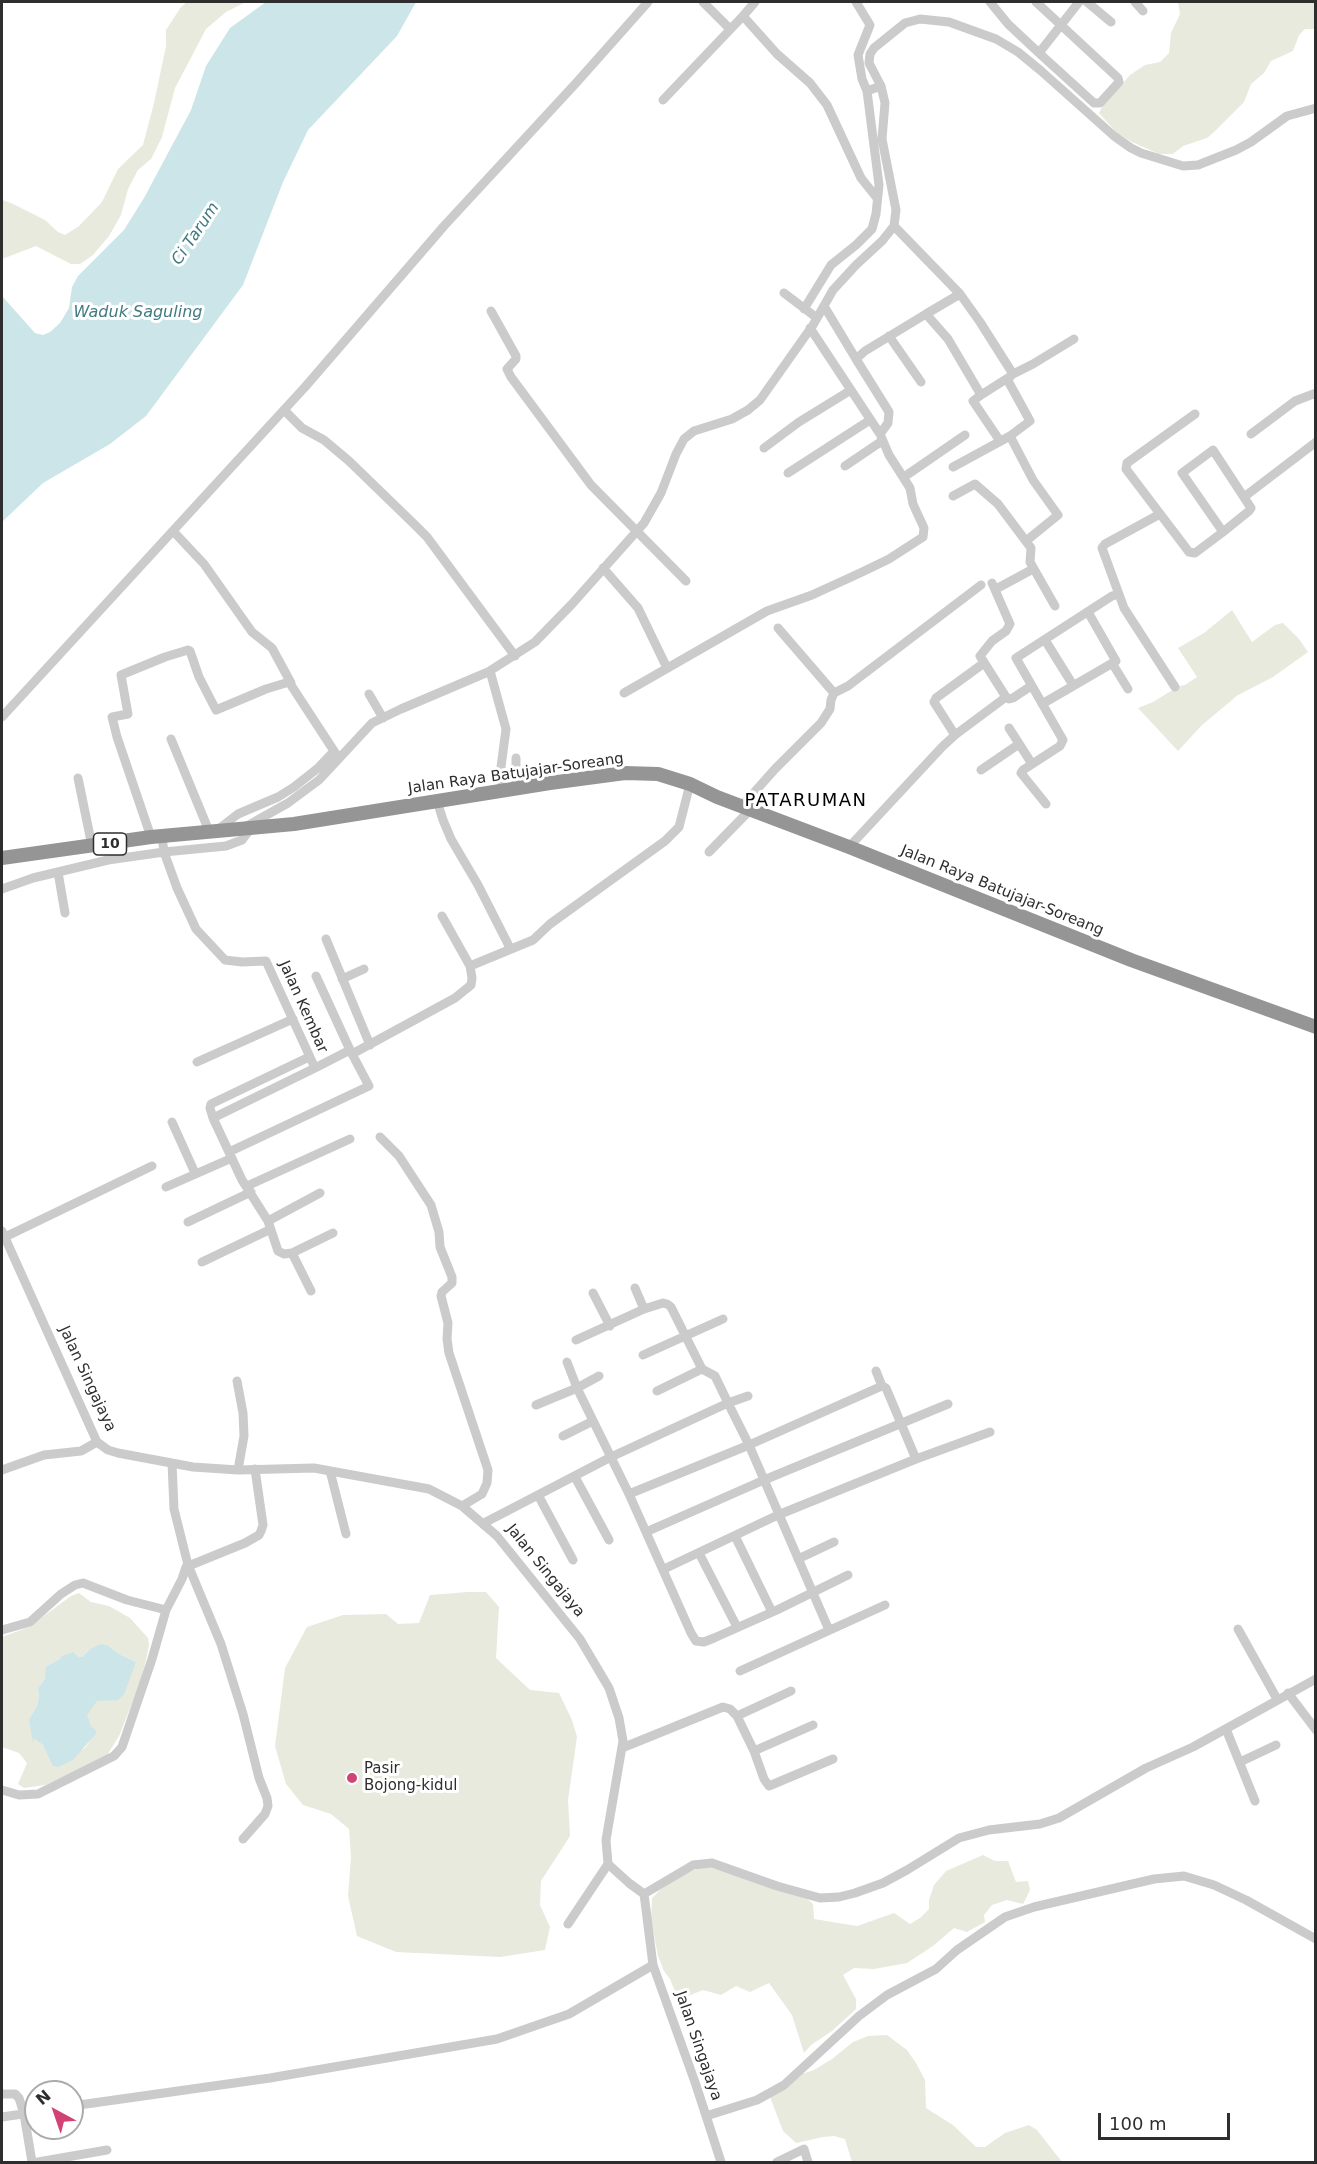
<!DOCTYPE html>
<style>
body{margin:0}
#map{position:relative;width:1317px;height:2164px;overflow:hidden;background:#fff;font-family:"DejaVu Sans",sans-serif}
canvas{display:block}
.frame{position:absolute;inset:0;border:3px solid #2e2e2e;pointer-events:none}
.north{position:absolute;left:24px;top:2080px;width:60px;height:60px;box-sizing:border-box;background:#fff;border:2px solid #ababab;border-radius:50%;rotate:320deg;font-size:16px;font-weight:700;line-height:24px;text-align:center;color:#2e2e2e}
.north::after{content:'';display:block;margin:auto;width:21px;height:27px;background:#d34275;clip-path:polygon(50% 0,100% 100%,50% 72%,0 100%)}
.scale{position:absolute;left:1098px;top:2113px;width:132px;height:27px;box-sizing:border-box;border:3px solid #2e2e2e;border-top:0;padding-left:8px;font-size:18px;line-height:21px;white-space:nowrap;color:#2e2e2e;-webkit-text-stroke:4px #fff;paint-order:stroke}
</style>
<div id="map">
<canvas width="1317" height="2164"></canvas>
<div class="frame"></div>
<div class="north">N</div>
<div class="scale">100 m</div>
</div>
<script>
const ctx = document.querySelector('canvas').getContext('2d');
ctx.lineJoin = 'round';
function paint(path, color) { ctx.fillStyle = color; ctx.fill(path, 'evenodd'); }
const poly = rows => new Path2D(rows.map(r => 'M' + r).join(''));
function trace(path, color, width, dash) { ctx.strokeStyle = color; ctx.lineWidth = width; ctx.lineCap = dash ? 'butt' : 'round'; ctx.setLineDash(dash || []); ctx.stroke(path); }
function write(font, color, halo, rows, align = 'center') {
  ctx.font = font + ' "DejaVu Sans",sans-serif'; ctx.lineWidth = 6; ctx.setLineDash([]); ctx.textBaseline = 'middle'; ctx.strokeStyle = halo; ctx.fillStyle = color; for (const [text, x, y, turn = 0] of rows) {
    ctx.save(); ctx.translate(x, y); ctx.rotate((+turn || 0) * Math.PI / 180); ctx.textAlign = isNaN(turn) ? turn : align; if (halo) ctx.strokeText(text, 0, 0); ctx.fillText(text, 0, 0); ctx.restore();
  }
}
const green = poly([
 [187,2,246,2,226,12,206,29,175,88,162,137,151,159,138,170,128,189,121,215,109,236,93,255,80,264,71,264,36,246,2,259,2,200,11,203,45,220,58,232,65,235,79,226,102,202,118,169,143,145,154,103,166,46,166,30,181,7],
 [1178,2,1315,2,1315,29,1305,29,1299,35,1293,51,1271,61,1264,73,1251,84,1244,102,1214,132,1207,138,1183,146,1173,154,1159,154,1132,142,1117,133,1099,113,1102,107,1130,75,1145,65,1160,62,1169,53,1171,33,1180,14],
 [1232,610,1252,642,1275,625,1283,623,1299,639,1308,652,1273,677,1238,695,1202,725,1178,751,1138,708,1153,702,1179,686,1185,685,1197,677,1178,648,1204,633],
 [468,1592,486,1592,499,1607,496,1658,530,1690,559,1693,572,1720,577,1737,568,1800,570,1836,541,1881,540,1905,550,1927,545,1950,500,1957,396,1952,357,1936,348,1896,351,1857,349,1829,331,1814,303,1805,286,1784,275,1746,285,1668,307,1627,343,1615,386,1614,398,1624,419,1623,430,1595],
 [79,1593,91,1602,109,1606,130,1618,148,1638,149,1645,146,1660,139,1686,119,1736,106,1757,45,1785,24,1788,18,1784,27,1763,19,1753,2,1747,2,1637,29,1627,71,1596],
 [109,1646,119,1654,136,1662,118,1700,97,1700,86,1715,91,1726,97,1731,85,1748,54,1766,43,1745,34,1737,29,1719,37,1706,39,1696,38,1688,45,1679,47,1667,60,1659,82,1657,90,1649],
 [983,1855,995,1861,1008,1861,1016,1882,1028,1881,1030,1890,1023,1904,1007,1900,992,1905,984,1915,985,1922,967,1932,954,1928,933,1946,907,1963,874,1969,854,1968,843,1975,856,1999,856,2009,832,2031,811,2045,804,2053,792,2015,769,1983,750,1992,736,1986,721,1995,703,1990,685,1997,676,1994,670,1979,664,1971,658,1956,651,1919,652,1898,661,1889,690,1871,705,1867,718,1869,804,1896,813,1904,814,1919,857,1926,894,1913,910,1924,920,1918,929,1909,929,1900,934,1885,946,1871],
 [887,2035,907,2050,916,2063,925,2080,926,2108,953,2125,976,2147,985,2147,1005,2133,1029,2125,1037,2130,1062,2162,852,2162,845,2139,834,2136,823,2137,796,2143,783,2131,770,2097,785,2088,802,2074,814,2070,832,2059,853,2042,868,2036]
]);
const water = poly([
 [266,2,416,2,397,36,308,130,283,182,243,285,146,416,110,444,43,483,2,522,2,296,35,333,43,335,50,332,60,323,69,308,72,287,78,276,124,230,144,198,191,110,206,66,230,28],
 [101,1644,109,1646,119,1654,136,1662,124,1694,118,1700,97,1701,87,1715,91,1726,97,1731,95,1735,73,1760,58,1767,53,1766,43,1745,34,1738,33,1743,29,1719,37,1706,39,1696,38,1688,45,1679,46,1667,60,1659,62,1656,73,1652,78,1657,82,1657,90,1649]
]);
const minor = poly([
 [703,2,730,29],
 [755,2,743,16,777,54,810,83,827,105,861,178,877,198],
 [990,2,1008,24,1039,53,1094,103,1100,103,1119,82,1118,78,1036,2],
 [1087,2,1111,22],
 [1135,2,1143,11],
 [1039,53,1079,2],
 [881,86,869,63,870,54,874,48,905,23,920,19,949,22,996,39,1018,52,1040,70,1114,136,1131,148,1141,153,1183,166,1198,165,1236,150,1251,142,1287,116,1316,108],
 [663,100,743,16],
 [894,226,960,294,980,322,1013,374,1033,364,1074,339],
 [784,293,817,318],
 [824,306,856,359],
 [804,309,831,265,856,245,872,229,876,214,879,185,867,91],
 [491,311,516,356,516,359,507,369,511,377,591,485,686,581],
 [926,314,960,294],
 [810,328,880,434],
 [889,336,921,382],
 [981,395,1011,376],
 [284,410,302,428,324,440,349,461,415,525,427,537,515,656],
 [1195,414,1127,463,1126,469,1189,552,1195,553,1223,532,1249,511,1251,508,1213,450,1182,473,1223,532],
 [1251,434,1295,401,1316,393],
 [1010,436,1033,480,1058,515,1026,541],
 [764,448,799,422,851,390],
 [845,466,882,441],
 [953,467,1010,436,1030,421,1007,379],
 [788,473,870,420],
 [904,477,965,435],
 [953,496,975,484,998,504,1031,548,1030,562,1055,606],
 [1244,497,1316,442],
 [1160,514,1105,544,1102,548,1124,608,1175,687],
 [173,531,204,564,252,632,272,648,291,683],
 [603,568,638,608,667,668],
 [996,589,1033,569],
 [778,628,834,693],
 [1045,640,1073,685],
 [1112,663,1128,689],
 [490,671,506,729,501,767,502,791],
 [624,693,767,611,812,595,860,573,889,559,923,537,924,528,913,504,910,488,889,455,880,434,888,423,889,412,856,359,865,351,926,314,948,339,981,395,973,401,1000,441],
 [369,694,383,718],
 [1006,697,1009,699,1013,698,1031,686],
 [1042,704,1116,661,1088,612],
 [2,717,305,387,444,226,577,82,648,2],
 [1009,728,1032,764],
 [955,735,934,702,936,698,984,663],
 [171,739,209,831],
 [516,758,516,788],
 [981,770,1019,744],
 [78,778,92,846],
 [437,801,443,820,451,839,478,885,510,948],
 [1046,804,1021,773,1023,770,1060,746,1063,740,1016,658,1112,596,1119,594],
 [742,806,775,769,821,723,830,709,831,700,834,693,848,686,981,585],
 [247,826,288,803,319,780,372,723,401,709,488,672,535,642,572,604,644,523,661,493,676,454,684,439,694,431,732,419,748,410,760,400,813,325,833,290,856,265,882,241,894,226,896,210,882,139,885,103,881,86,867,91,862,79,858,55,870,25,856,2],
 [216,831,238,814,278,797,294,787,318,768,334,751,336,754],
 [151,837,117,737,112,717,128,714,121,675,165,657,188,650,190,651,199,677,216,710,266,689,289,682,334,751],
 [162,837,164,852,177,888,196,929,225,960,242,962,266,961,315,1068,213,1118,242,1180,268,1221,278,1251,284,1254,292,1253,333,1233],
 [849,847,942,747,955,735,1006,697,980,656,992,641,1006,631,1010,624,992,583],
 [709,852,750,810],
 [58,872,65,913],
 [2,889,33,878,108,860,164,852,226,846,242,840,251,828],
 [326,939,370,1045],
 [470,966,533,940,550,924,665,841,679,827,690,784],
 [342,979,364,969],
 [352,1054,455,998,471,985,472,978,470,966,442,916],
 [197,1062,293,1019],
 [315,1068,350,1050,316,976],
 [213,1118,210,1108,211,1104,309,1057],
 [172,1122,195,1173],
 [380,1137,399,1156,431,1205,439,1232,440,1247,452,1277,452,1283,442,1292,441,1296,448,1323,447,1339,449,1353,488,1470,487,1483,482,1494,462,1506],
 [229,1152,369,1086,350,1050],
 [247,1186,350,1139],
 [166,1187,232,1158],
 [268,1221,320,1193],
 [188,1222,251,1192],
 [2,1231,97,1442,108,1450,118,1453,193,1467,238,1470,314,1468,429,1489,462,1506,497,1536,580,1639,609,1688,619,1718,623,1741,606,1840,608,1864,629,1883,644,1894,653,1965,696,2085,721,2162],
 [5,1237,152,1166],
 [292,1253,311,1291],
 [202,1262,269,1230],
 [635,1288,644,1309],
 [593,1293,610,1326],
 [576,1340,644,1309,663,1303,667,1304,671,1307,702,1369,715,1376,728,1403,748,1396],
 [643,1355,723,1319],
 [567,1362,577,1388,629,1494,691,1633,696,1641,704,1642,714,1638,777,1610,848,1575],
 [876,1371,882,1386],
 [237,1381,243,1413,244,1436,238,1470],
 [657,1391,702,1369],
 [536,1405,577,1388,599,1376],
 [563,1436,593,1421],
 [172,1463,174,1509,188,1565,221,1644,243,1714,259,1778,267,1798,268,1806,265,1814,243,1839],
 [2,1470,44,1455,81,1451,97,1442],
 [330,1471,346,1534],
 [575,1477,609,1540],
 [629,1494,749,1445,882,1386,886,1388,916,1459],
 [538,1495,573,1560],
 [484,1523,611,1457,728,1403,749,1445,829,1630],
 [646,1532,764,1480,948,1404],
 [735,1536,772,1612],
 [699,1553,737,1627],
 [798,1559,834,1542],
 [664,1569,778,1515,916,1459,990,1432],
 [1238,1629,1277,1699],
 [2,1630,30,1622,61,1594,75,1585,83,1583,127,1600,166,1610],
 [740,1671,885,1605],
 [1288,1693,1316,1730],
 [737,1716,791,1691],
 [1226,1729,1255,1801],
 [622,1748,723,1707,730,1709,737,1716,754,1751,764,1779,769,1786,833,1759],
 [754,1751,813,1725],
 [1240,1762,1276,1745],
 [2,1790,19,1795,38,1794,114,1756,122,1747,152,1659,166,1610,182,1579,186,1567,245,1543,259,1535,261,1531,263,1525,255,1469],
 [644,1894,693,1865,712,1863,777,1886,820,1898,839,1897,855,1893,883,1883,907,1870,959,1838,989,1830,1040,1824,1059,1818,1146,1768,1193,1747,1316,1679],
 [568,1924,608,1864],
 [2,2094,15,2094,19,2098,24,2114,32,2162],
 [72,2106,270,2078,497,2039,569,2014,653,1965],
 [706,2116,757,2100,784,2085,859,2016,887,1995,936,1969,957,1950,1005,1917,1034,1907,1154,1879,1184,1876,1214,1885,1246,1900,1316,1939],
 [2,2117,36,2112],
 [38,2162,107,2150],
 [777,2162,804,2149,808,2162]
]);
const highway = poly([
 [2,858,151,837,294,824,550,783,625,773,658,774,690,784,717,797,849,847,1131,960,1316,1027]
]);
const markers = [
 [352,1778,6,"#d34275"]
];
const shields = [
 [110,844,33]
];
const shieldNames = [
 ["10",110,844]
];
const streetNames = [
 ["Jalan Raya Batujajar-Soreang",516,774,-8],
 ["Jalan Raya Batujajar-Soreang",1002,891,22],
 ["Jalan Kembar",303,1007,66],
 ["Jalan Singajaya",87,1379,65],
 ["Jalan Singajaya",545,1571,51],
 ["Jalan Singajaya",698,2046,71]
];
const poiNames = [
 ["Pasir",364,1769],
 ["Bojong-kidul",364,1786]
];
const waterNames = [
 ["Ci Tarum",196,234,-56],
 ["Waduk Saguling",138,313]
];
const quarterNames = [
 ["PATARUMAN",806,801]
];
paint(green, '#e8eadd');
paint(water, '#cbe5e8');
trace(minor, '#cbcbcb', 9);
trace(highway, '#959595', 14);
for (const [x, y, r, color] of markers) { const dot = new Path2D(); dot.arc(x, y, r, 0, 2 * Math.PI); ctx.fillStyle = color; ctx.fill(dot); trace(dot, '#fff', 2); }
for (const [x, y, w] of shields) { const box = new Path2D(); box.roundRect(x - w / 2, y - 11, w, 22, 4.5); ctx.fillStyle = '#fff'; ctx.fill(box); trace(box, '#2e2e2e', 1.5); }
write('bold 14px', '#2e2e2e', null, shieldNames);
write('15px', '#2e2e2e', '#fff', streetNames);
write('15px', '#2e2e2e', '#fff', poiNames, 'left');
write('italic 16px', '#417b82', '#fff', waterNames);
ctx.letterSpacing = '1.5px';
write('18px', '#000', '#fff', quarterNames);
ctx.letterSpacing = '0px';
</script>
